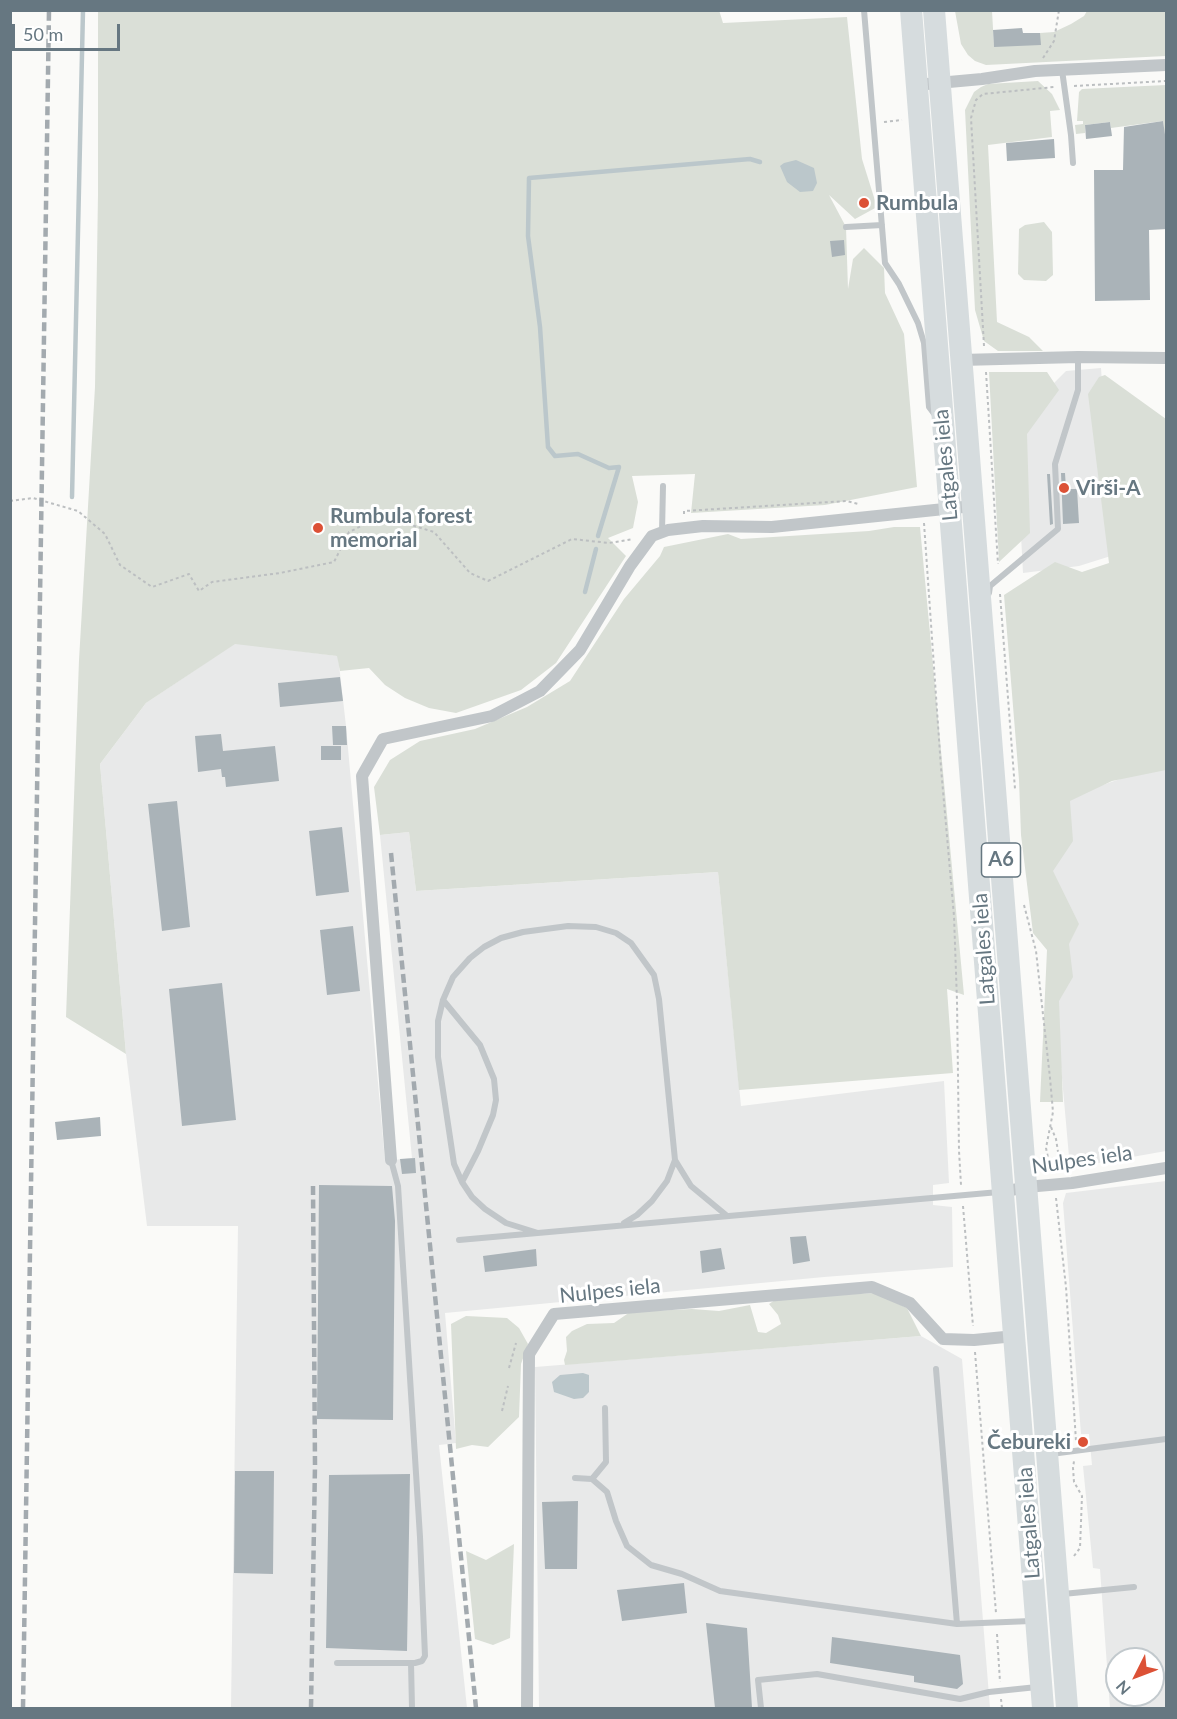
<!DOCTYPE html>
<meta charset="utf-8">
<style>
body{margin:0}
#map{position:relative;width:1177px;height:1719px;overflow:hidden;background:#fafaf8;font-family:Lato,sans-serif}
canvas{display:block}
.frame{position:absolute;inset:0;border:12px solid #667781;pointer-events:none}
.north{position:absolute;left:1105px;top:1647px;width:60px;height:60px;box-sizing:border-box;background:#fff;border:2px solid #c2c9cd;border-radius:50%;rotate:228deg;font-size:16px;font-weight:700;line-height:24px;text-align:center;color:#667781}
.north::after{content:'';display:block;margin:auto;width:21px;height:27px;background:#dc5136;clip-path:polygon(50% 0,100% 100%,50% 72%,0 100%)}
.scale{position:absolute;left:12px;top:24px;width:108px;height:27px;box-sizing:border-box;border:3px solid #667781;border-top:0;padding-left:8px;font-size:18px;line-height:21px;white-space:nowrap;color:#667781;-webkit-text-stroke:4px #fff;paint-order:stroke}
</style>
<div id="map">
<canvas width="1177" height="1719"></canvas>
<div class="frame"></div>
<div class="north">N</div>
<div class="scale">50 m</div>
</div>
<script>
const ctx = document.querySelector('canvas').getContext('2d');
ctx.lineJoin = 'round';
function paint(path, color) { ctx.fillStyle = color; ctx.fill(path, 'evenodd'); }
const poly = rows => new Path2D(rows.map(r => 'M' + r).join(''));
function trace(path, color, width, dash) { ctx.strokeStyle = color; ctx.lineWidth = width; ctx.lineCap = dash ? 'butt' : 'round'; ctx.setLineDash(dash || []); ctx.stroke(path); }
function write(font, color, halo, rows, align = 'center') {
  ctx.font = font + ' Lato,sans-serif'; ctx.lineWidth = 6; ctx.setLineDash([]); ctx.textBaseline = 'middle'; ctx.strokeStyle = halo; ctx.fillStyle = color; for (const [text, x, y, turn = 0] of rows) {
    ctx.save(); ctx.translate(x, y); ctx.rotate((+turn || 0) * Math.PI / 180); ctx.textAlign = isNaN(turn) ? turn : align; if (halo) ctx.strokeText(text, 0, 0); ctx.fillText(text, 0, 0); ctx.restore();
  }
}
const built = poly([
 [1101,368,1114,555,1079,566,1023,573,1015,422,1066,371],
 [235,643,338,656,346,726,385,1161,412,1158,380,835,409,832,416,891,718,872,741,1106,944,1081,949,1183,933,1185,933,1205,952,1207,953,1267,824,1277,445,1313,456,1443,439,1445,467,1708,231,1707,238,1226,147,1226,126,1054,100,764,146,703],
 [1166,753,1166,1151,1070,1168,1038,807,1161,765],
 [1166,1181,1166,1708,1110,1708,1100,1569,1093,1568,1083,1466,1092,1465,1089,1434,1081,1434,1063,1203,1066,1193],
 [1117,1659,1153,1659,1153,1695,1117,1695],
 [921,1336,962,1359,990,1708,539,1708,535,1367]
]);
const green = poly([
 [719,10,723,23,847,17,862,159,877,207,855,219,829,195,846,227,848,289,853,259,864,248,884,268,885,293,904,334,917,487,825,505,691,513,695,474,632,476,638,502,633,528,608,538,626,556,556,663,521,690,456,713,429,708,405,698,385,685,369,668,340,671,337,656,235,644,146,703,100,764,126,1054,66,1017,79,660,95,387,98,194,98,11],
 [955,11,992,11,994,46,1040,44,1040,33,1054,32,1071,24,1084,16,1087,11,1166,11,1166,56,986,65,975,61,968,55,961,44],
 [1038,81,1052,94,1060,110,1050,111,1052,137,988,145,997,322,1029,337,1043,351,998,351,984,341,975,310,965,110,974,92,981,87,988,84],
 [1166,85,1166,147,1163,121,1111,128,1110,122,1085,125,1085,133,1076,134,1075,125,1083,124,1083,121,1077,121,1079,92,1082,89],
 [1044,222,1052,232,1053,275,1046,281,1024,280,1018,274,1019,229,1025,225],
 [989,372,1047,372,1059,390,1027,434,1030,533,999,562],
 [1105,375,1166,419,1166,770,1112,781,1070,801,1073,841,1053,871,1079,924,1069,944,1073,977,1059,1001,1063,1102,1040,1102,1047,950,1033,933,1021,835,1019,780,1004,595,1055,562,1082,572,1109,563,1088,394,1099,377],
 [894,527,920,527,964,995,947,989,953,1073,739,1090,718,872,416,891,409,832,380,835,374,787,390,760,420,741,475,729,527,707,570,681,624,599,660,556,664,547,728,534,741,539,869,531],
 [874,1293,907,1308,921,1336,565,1365,564,1360,567,1351,566,1337,572,1331,587,1324,614,1323,630,1312,692,1309,719,1311,750,1305,758,1332,766,1333,781,1324,778,1315,769,1304,778,1298],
 [466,1316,507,1318,519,1328,528,1344,521,1364,519,1417,488,1447,472,1445,456,1449,451,1324],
 [514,1544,510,1638,493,1645,475,1639,466,1551,486,1560]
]);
const water = poly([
 [796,160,814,168,817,183,813,191,800,192,787,182,780,166,784,163],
 [583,1373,589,1375,589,1392,583,1398,574,1399,554,1392,552,1382,560,1375]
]);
const stream = poly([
 [72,497,83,10],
 [598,536,619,467,609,468,578,454,555,456,548,447,540,327,528,236,529,178,750,159,760,162],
 [585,592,596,549]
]);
const building = poly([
 [1022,28,1023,33,1040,33,1041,45,994,47,993,30],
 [1163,121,1167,148,1167,229,1149,230,1150,300,1095,301,1094,170,1123,170,1124,127],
 [1110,122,1112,136,1086,139,1085,125],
 [1054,139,1055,158,1007,161,1006,143],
 [844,240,845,255,832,257,830,241],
 [1061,473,1065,473,1066,489,1077,489,1079,523,1063,524],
 [1047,474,1050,474,1053,524,1050,525],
 [340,677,343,701,280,707,278,683],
 [332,726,346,726,347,745,333,745],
 [221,734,223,751,275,746,279,781,226,787,225,777,222,777,221,769,198,772,195,736],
 [321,746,341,746,341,760,321,760],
 [177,801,190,927,162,931,148,804],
 [342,827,349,892,316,896,309,831],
 [353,926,360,991,327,995,320,930],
 [222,983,236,1120,182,1126,169,989],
 [100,1117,101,1136,57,1140,55,1122],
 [415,1158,416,1173,402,1174,400,1159],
 [319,1185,392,1186,395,1221,393,1420,317,1419],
 [806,1236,810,1261,793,1264,790,1237],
 [721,1248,725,1269,702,1273,700,1251],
 [536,1249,537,1266,485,1272,483,1256],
 [235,1471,274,1471,273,1574,234,1573],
 [410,1474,407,1651,326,1648,329,1475],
 [578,1501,577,1569,545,1569,542,1502],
 [684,1583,687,1613,622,1621,617,1590],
 [706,1623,747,1628,752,1708,715,1708],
 [832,1637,960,1655,963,1684,957,1689,914,1682,914,1676,830,1663]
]);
const path = poly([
 [1043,58,1054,41,1059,10],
 [1074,86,1166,81],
 [884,122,902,120],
 [984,346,971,118,976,100,983,94,1054,87],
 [986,372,998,564],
 [10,501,33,498,78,511,105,534,120,565,152,587,189,574,199,591,212,582,280,573,334,562,349,532,382,516,434,532,470,573,488,581,572,539,609,543,633,539],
 [684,514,684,511,847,501,858,504],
 [924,523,941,768,954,916,957,1001,959,1151,961,1185],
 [1000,594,1015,789],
 [1024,905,1036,951,1050,1078,1053,1112,1046,1148,1051,1172],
 [1051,1127,1056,1139,1059,1158,1065,1170],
 [1056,1198,1066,1287,1076,1441],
 [963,1206,973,1326],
 [975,1352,996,1613],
 [509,1368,516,1343],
 [502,1411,508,1386],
 [1074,1556,1080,1548,1082,1496,1074,1482,1073,1468,1074,1461],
 [997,1634,1000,1682],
 [1001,1699,1002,1708]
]);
const lane = poly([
 [864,10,885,263,899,284,918,323,924,343,929,407,935,415],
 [1062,70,1071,135,1073,163],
 [846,227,882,225],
 [662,532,663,486],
 [989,593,990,586,1058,529,1055,464,1078,390,1078,357],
 [443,1000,480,1045,494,1079,496,1100,493,1115,478,1151,462,1182],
 [624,1223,637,1215,652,1201,667,1181,675,1160],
 [538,1233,506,1223,485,1209,472,1197,462,1182,454,1164,438,1057,438,1021,443,1000,453,977,470,958,484,947,501,938,523,932,568,926,596,927,616,933,631,943,654,975,659,999,675,1160,691,1186,726,1215],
 [459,1240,999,1192],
 [936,1369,957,1624],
 [1051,1454,1166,1439],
 [575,1478,592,1479,607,1492,616,1521,627,1546,651,1565,682,1574,720,1591,957,1624,1031,1621],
 [592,1479,606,1462,605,1408],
 [1063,1594,1134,1587],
 [337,1663,415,1663,422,1661,425,1656,420,1537,398,1186,391,1160],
 [411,1663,412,1708],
 [761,1708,758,1680,817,1674,960,1699,989,1692,1037,1687]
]);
const street = poly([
 [916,85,982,79,1035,71,1166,65],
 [961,360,1078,357,1166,358],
 [391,1160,362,776,383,739,492,716,540,691,580,650,630,566,652,536,668,530,703,526,772,527,973,506],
 [1003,1192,1026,1187,1072,1183,1166,1168],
 [527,1708,529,1354,554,1314,872,1287,910,1303,943,1339,974,1340,1015,1336]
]);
const highway = poly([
 [911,10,1043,1708],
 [934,10,1067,1708]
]);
const rail = poly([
 [391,853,476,1708],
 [23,1708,49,10],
 [311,1708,315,1465,313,1185]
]);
const markers = [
 [864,203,6,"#dc5136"],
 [1064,488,6,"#dc5136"],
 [318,528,6,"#dc5136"],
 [1083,1442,6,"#dc5136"]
];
const shields = [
 [1001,860,39]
];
const shieldNames = [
 ["A6",1001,860]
];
const poiNames = [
 ["Rumbula",876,203],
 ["Virši-A",1076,488],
 ["Rumbula forest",330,516],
 ["memorial",330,540],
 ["Čebureki",1071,1442,"right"]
];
const streetNames = [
 ["Latgales iela",946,465,-95],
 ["Latgales iela",984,949,-94],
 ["Nulpes iela",1082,1160,-8],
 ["Nulpes iela",610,1291,-6],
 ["Latgales iela",1029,1523,-94]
];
paint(built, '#e8e9e9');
paint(green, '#dadfd7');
paint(water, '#bbc7cb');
trace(stream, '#bbc7cb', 4.5);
paint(building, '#aab3b8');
trace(path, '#bcbfc1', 2, [3, 3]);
trace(lane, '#c1c6c9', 6);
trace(street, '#c1c6c9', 12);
trace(highway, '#d6dcde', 22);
trace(rail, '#a3aaaf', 4.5, [9, 4.5]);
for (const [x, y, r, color] of markers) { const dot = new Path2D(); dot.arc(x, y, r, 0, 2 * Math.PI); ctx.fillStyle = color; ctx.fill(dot); trace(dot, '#fff', 2); }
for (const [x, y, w] of shields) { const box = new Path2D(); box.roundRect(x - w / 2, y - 17, w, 34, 4.5); ctx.fillStyle = '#fff'; ctx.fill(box); trace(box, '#667781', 1.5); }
write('bold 20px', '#667781', null, shieldNames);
write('bold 21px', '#667781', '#fff', poiNames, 'left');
write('21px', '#667781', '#fff', streetNames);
</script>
